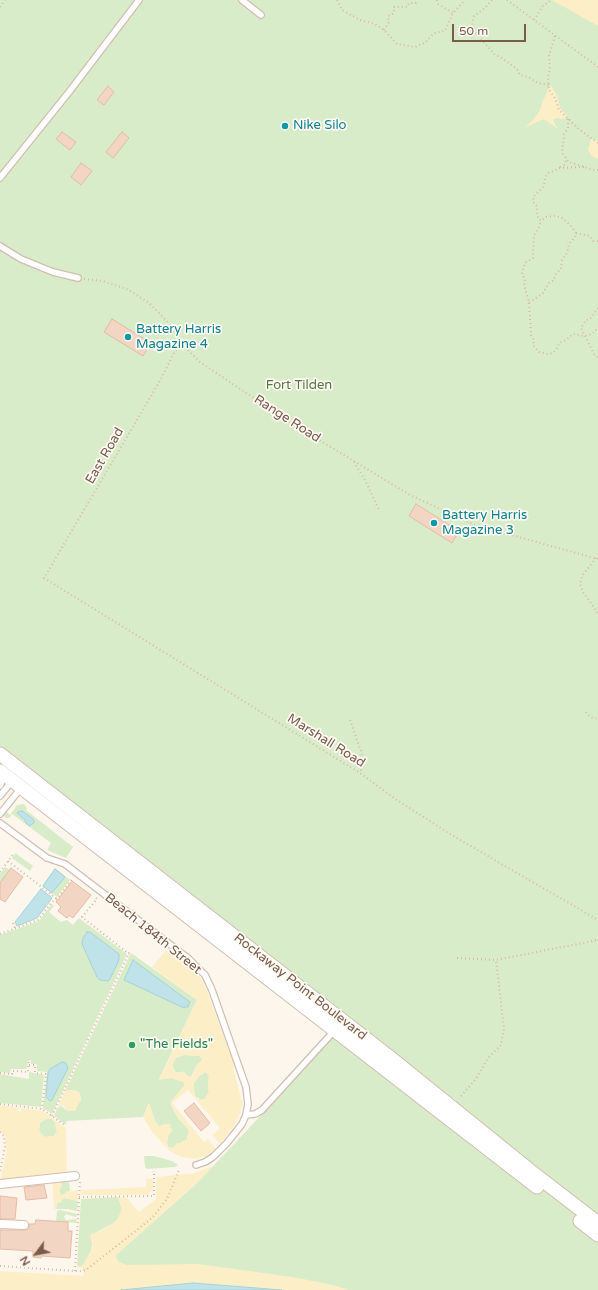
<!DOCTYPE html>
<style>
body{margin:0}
#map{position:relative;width:598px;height:1290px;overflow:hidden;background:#fdf6ec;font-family:"Varela Round",sans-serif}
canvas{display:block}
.north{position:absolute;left:16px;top:1234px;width:40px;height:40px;-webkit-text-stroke:3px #fffaf3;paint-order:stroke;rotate:238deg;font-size:11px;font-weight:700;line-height:16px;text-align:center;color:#7a5c4d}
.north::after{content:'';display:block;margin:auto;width:14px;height:18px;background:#7a5c4d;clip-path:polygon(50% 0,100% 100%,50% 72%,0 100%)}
.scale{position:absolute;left:452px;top:24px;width:74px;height:18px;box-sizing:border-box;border:2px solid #7a5c4d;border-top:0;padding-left:5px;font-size:12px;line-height:14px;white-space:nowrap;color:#7a5c4d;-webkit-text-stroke:3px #fffaf3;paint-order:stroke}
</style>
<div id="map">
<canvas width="598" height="1290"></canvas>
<div class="north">N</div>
<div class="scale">50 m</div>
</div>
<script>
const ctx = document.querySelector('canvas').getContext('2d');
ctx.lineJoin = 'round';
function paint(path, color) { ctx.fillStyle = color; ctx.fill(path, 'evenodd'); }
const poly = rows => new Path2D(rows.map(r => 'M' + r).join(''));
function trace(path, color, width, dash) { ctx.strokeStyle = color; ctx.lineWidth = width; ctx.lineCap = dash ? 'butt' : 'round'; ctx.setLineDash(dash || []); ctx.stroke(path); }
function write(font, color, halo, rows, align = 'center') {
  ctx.font = font + ' "Varela Round",sans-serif'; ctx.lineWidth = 3.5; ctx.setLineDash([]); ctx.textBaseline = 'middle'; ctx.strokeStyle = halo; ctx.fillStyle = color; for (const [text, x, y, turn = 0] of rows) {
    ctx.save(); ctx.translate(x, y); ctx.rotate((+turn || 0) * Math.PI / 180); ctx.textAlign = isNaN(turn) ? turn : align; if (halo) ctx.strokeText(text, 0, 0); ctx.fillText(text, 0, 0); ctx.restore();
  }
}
const green = poly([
 [0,0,598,0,598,1290,282,1290,193,1283,121,1290,99,1290,116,1255,198,1182,250,1127,337,1032,0,773],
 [24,804,27,808,26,810,73,847,66,858,47,850,51,843,12,814,9,818,5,818,4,815,6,811,10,815,17,805],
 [15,853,33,866,30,871,12,858],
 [5,867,10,870,0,883,0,874],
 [55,868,70,880,57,897,42,886],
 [52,904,54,906,49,912,61,922,67,920,73,925,79,918,127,954,52,1114,43,1108,47,1072,37,1071,37,1064,31,1064,31,1060,28,1061,27,1069,11,1069,10,1073,0,1072,0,935,39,921],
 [131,953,197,1000,159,1079,171,1078,184,1082,184,1086,175,1097,171,1105,178,1118,189,1130,187,1139,173,1148,168,1147,167,1142,168,1136,172,1130,165,1124,159,1127,155,1121,149,1103,143,1117,66,1121,66,1125,54,1116,58,1107,60,1108,59,1104,66,1110,73,1111,81,1100,79,1092,72,1090,65,1091],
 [184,1055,200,1056,202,1060,197,1065,191,1077,187,1076,185,1073,175,1072,172,1065,176,1058],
 [29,1072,44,1075,41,1107,0,1103,0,1074,29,1079],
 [206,1072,209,1076,208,1086,209,1092,205,1099,201,1100,195,1096,194,1091,194,1083,200,1075],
 [46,1119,52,1119,55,1123,57,1132,54,1136,44,1137,41,1133,39,1130,40,1123],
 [144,1156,154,1156,172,1161,178,1165,175,1167,147,1169,145,1167],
 [59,1180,69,1180,69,1181,70,1191,66,1192,64,1195,61,1195,59,1191,62,1184],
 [118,1197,122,1209,121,1215,114,1223,95,1233,91,1251,83,1266,78,1267,77,1265,81,1199],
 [65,1198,78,1201,77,1211,68,1209,56,1209,57,1203,61,1202,62,1199],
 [60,1210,77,1214,77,1216,75,1217,66,1214,64,1217,66,1220,77,1219,76,1223,56,1221,57,1211]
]);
const sand = poly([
 [552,0,598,0,598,26],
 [551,85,557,96,560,108,568,117,563,119,556,118,553,120,558,129,544,119,524,128,534,119,540,110,543,100],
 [591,139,598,141,598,159,592,156,588,150],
 [166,950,193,969,203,981,235,1066,233,1068,240,1094,241,1100,243,1101,239,1117,234,1126,220,1144,212,1135,220,1128,188,1090,172,1103,204,1142,208,1139,216,1149,210,1155,196,1159,181,1157,170,1151,153,1133,143,1117,149,1103,155,1121,159,1126,165,1124,170,1124,172,1130,168,1136,167,1142,168,1147,173,1148,177,1143,182,1143,187,1139,189,1130,178,1118,171,1105,171,1101,184,1086,184,1082,171,1078,159,1080,197,1000,152,967],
 [184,1055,200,1056,202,1060,197,1065,191,1077,187,1076,184,1071,180,1073,175,1072,172,1065,176,1058],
 [206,1072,209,1076,208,1086,209,1092,205,1099,201,1100,195,1096,194,1091,194,1083,200,1075],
 [72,1090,79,1092,81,1098,75,1111,67,1111,64,1106,59,1104,65,1091],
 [0,1105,19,1108,18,1111,21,1112,21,1108,42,1111,66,1128,67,1174,0,1181,7,1150,5,1135,0,1131],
 [46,1119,52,1119,55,1123,57,1132,54,1136,44,1137,41,1133,39,1130,40,1123],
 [213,1166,198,1182,116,1255,117,1259,119,1262,127,1265,198,1264,235,1269,298,1278,337,1286,349,1290,282,1290,193,1283,121,1290,0,1290,0,1271,83,1276,84,1272,82,1269,78,1267,83,1265,91,1251,93,1247,90,1236,91,1234,99,1232,114,1223,117,1220,122,1209,118,1197,127,1198,139,1212,156,1199,157,1177,194,1173],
 [153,1178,153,1191,149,1192,149,1195,81,1195,81,1190,146,1187,146,1179],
 [52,1180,59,1180,62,1184,59,1191,61,1195,65,1194,66,1192,78,1190,78,1201,63,1198,61,1202,57,1203,56,1209,54,1209]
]);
const water = poly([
 [22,811,33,819,34,821,34,823,29,826,26,823,25,820,17,813,18,812,22,811],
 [55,869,65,877,52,893,43,886,55,869],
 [41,889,52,898,37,918,17,926,15,922,41,889],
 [87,932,90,932,119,954,119,960,110,979,108,981,100,980,97,977,82,944,83,938,87,932],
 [133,960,190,1002,188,1007,185,1007,184,1008,124,980,133,960],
 [62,1062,66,1063,68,1068,52,1100,50,1101,46,1097,48,1073,50,1069,62,1062],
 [193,1283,282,1290,121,1290,193,1283]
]);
const building = poly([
 [108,86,114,92,104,105,97,100,108,86],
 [62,132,76,142,70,150,56,139,62,132],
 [122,132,129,138,113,158,106,152,122,132],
 [81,163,92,171,81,185,71,177,81,163],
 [112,319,151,343,143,356,104,332,112,319],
 [416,504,459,531,452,543,409,516,416,504],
 [11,868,23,877,5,902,0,899,0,883,11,868],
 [72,881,91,895,73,918,69,915,67,918,58,911,61,907,56,902,72,881],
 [194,1103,210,1123,201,1131,184,1111,194,1103],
 [44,1185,47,1198,26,1200,24,1187,44,1185],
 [0,1196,17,1198,15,1219,0,1219,0,1196],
 [36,1220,68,1222,68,1231,72,1231,70,1258,42,1256,41,1258,33,1257,33,1251,0,1249,0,1230,26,1230,29,1228,29,1224,35,1224,36,1220]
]);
const path = poly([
 [337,0,342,10,360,20,375,24,384,30,397,44,415,47,426,42,431,36,435,33,445,31,453,13,465,0],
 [437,0,438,4,453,13],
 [492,0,485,8,474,16,471,30,477,34,495,55,502,58,517,69,520,75,528,77,538,83,549,85],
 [507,0,598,67],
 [0,7,5,0],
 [534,20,543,6,551,0],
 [384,30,389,22,388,16,394,13,394,7,407,7,409,3,416,3,417,0],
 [555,36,549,56,550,69,548,76,549,90,555,98,559,110,580,130,598,143],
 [568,119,568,128,564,134,564,140,562,149,563,154,569,162,593,170,598,170],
 [560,167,564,165,567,158],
 [584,167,559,168,554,171,548,173,545,178,544,186,533,197,534,204,537,206,537,216,541,221,538,229,534,235,533,258,525,263,522,274,525,279,524,285,529,302,531,335,534,340,533,345,539,352,548,354,553,353,558,347,559,343,566,340,573,334,584,336,592,334,598,328],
 [576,233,590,236,593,241,598,241],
 [84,279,103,281,129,290,149,303,166,320,181,343,200,362,291,423,410,495,475,525,598,559],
 [529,302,533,300,543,293,549,283,554,280,555,275,561,269,562,260,567,253,569,244,575,237,576,233,571,226,562,218,555,216,546,217,541,221],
 [598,308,590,319,586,320,581,328,594,354,598,357],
 [181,343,174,353,161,379,44,578,360,773,394,798,450,834,598,920],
 [354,462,365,480,379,510],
 [596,558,582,576,580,584,583,592,598,613],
 [586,712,590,717,598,719],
 [350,720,361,751,363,765,360,773],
 [8,861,57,899],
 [0,872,14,853],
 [96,898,97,899,82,917,129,954],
 [13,923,15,928],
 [0,934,38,920,52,902,57,899,72,879],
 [457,958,496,960,598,940],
 [29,1065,35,1065,35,1073,46,1074,42,1109],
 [0,1073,12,1074,12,1071,28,1072,29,1060],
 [461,1096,475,1080,489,1057,501,1045,504,1028,496,960],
 [0,1104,42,1109,66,1126],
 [52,1116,130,951],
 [0,1132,4,1136,5,1147,0,1172],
 [79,1197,154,1196,154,1172],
 [0,1266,75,1271,82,1271,86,1270,152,1218,167,1199,179,1170],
 [75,1271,80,1182]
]);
const service = poly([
 [242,0,261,15],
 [0,178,69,92,139,0],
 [0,246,21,259,53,272,78,278],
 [0,786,4,775],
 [0,796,12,781],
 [0,814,21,788],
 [0,823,47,858,65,864,189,959,205,975,212,990,246,1087,248,1104,246,1115,242,1124,227,1143,213,1157,205,1162,196,1165],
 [246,1115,255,1114,262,1110,335,1030]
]);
const pedestrian = poly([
 [0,1184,75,1176],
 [0,1224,24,1225]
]);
const tertiary = poly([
 [0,754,392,1059,537,1176,598,1223],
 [0,771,537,1187],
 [580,1221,598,1235]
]);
const markers = [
 [285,126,4,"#0f9aa8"],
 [128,337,4,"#0f9aa8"],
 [434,523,4,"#0f9aa8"],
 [132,1045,4,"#2e9e5b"]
];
const cultureNames = [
 ["Nike Silo",293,126],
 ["Battery Harris",136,330],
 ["Magazine 4",136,345],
 ["Battery Harris",442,516],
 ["Magazine 3",442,531]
];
const parkNames = [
 ["Fort Tilden",299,386]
];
const streetNames = [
 ["Range Road",287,419,33],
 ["East Road",105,456,-60],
 ["Marshall Road",326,741,32],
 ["Beach 184th Street",153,934,39],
 ["Rockaway Point Boulevard",300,987,38]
];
const leisureNames = [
 ["\"The Fields\"",140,1045]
];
paint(green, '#d8ecc9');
paint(sand, '#fcefc7');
paint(water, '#bfe3e8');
trace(water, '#a5d3da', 1);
paint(building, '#f3d5c3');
trace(building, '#e6bba3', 1);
trace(service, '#d1beb0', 8);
trace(pedestrian, '#d1beb0', 10);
trace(tertiary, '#d1beb0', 15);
trace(path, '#d9b8a5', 2, [1, 3]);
trace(service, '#fff', 5.5);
trace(pedestrian, '#fff', 8);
trace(tertiary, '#fff', 13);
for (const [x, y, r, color] of markers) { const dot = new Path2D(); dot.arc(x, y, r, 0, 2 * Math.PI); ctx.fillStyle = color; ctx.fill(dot); trace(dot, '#fffaf3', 1.5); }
write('13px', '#0d838f', '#fffaf3', cultureNames, 'left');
write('13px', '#537a41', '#fffaf3', parkNames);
write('13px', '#7a5c4d', '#fffaf3', streetNames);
write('13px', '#27864d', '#fffaf3', leisureNames, 'left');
</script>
